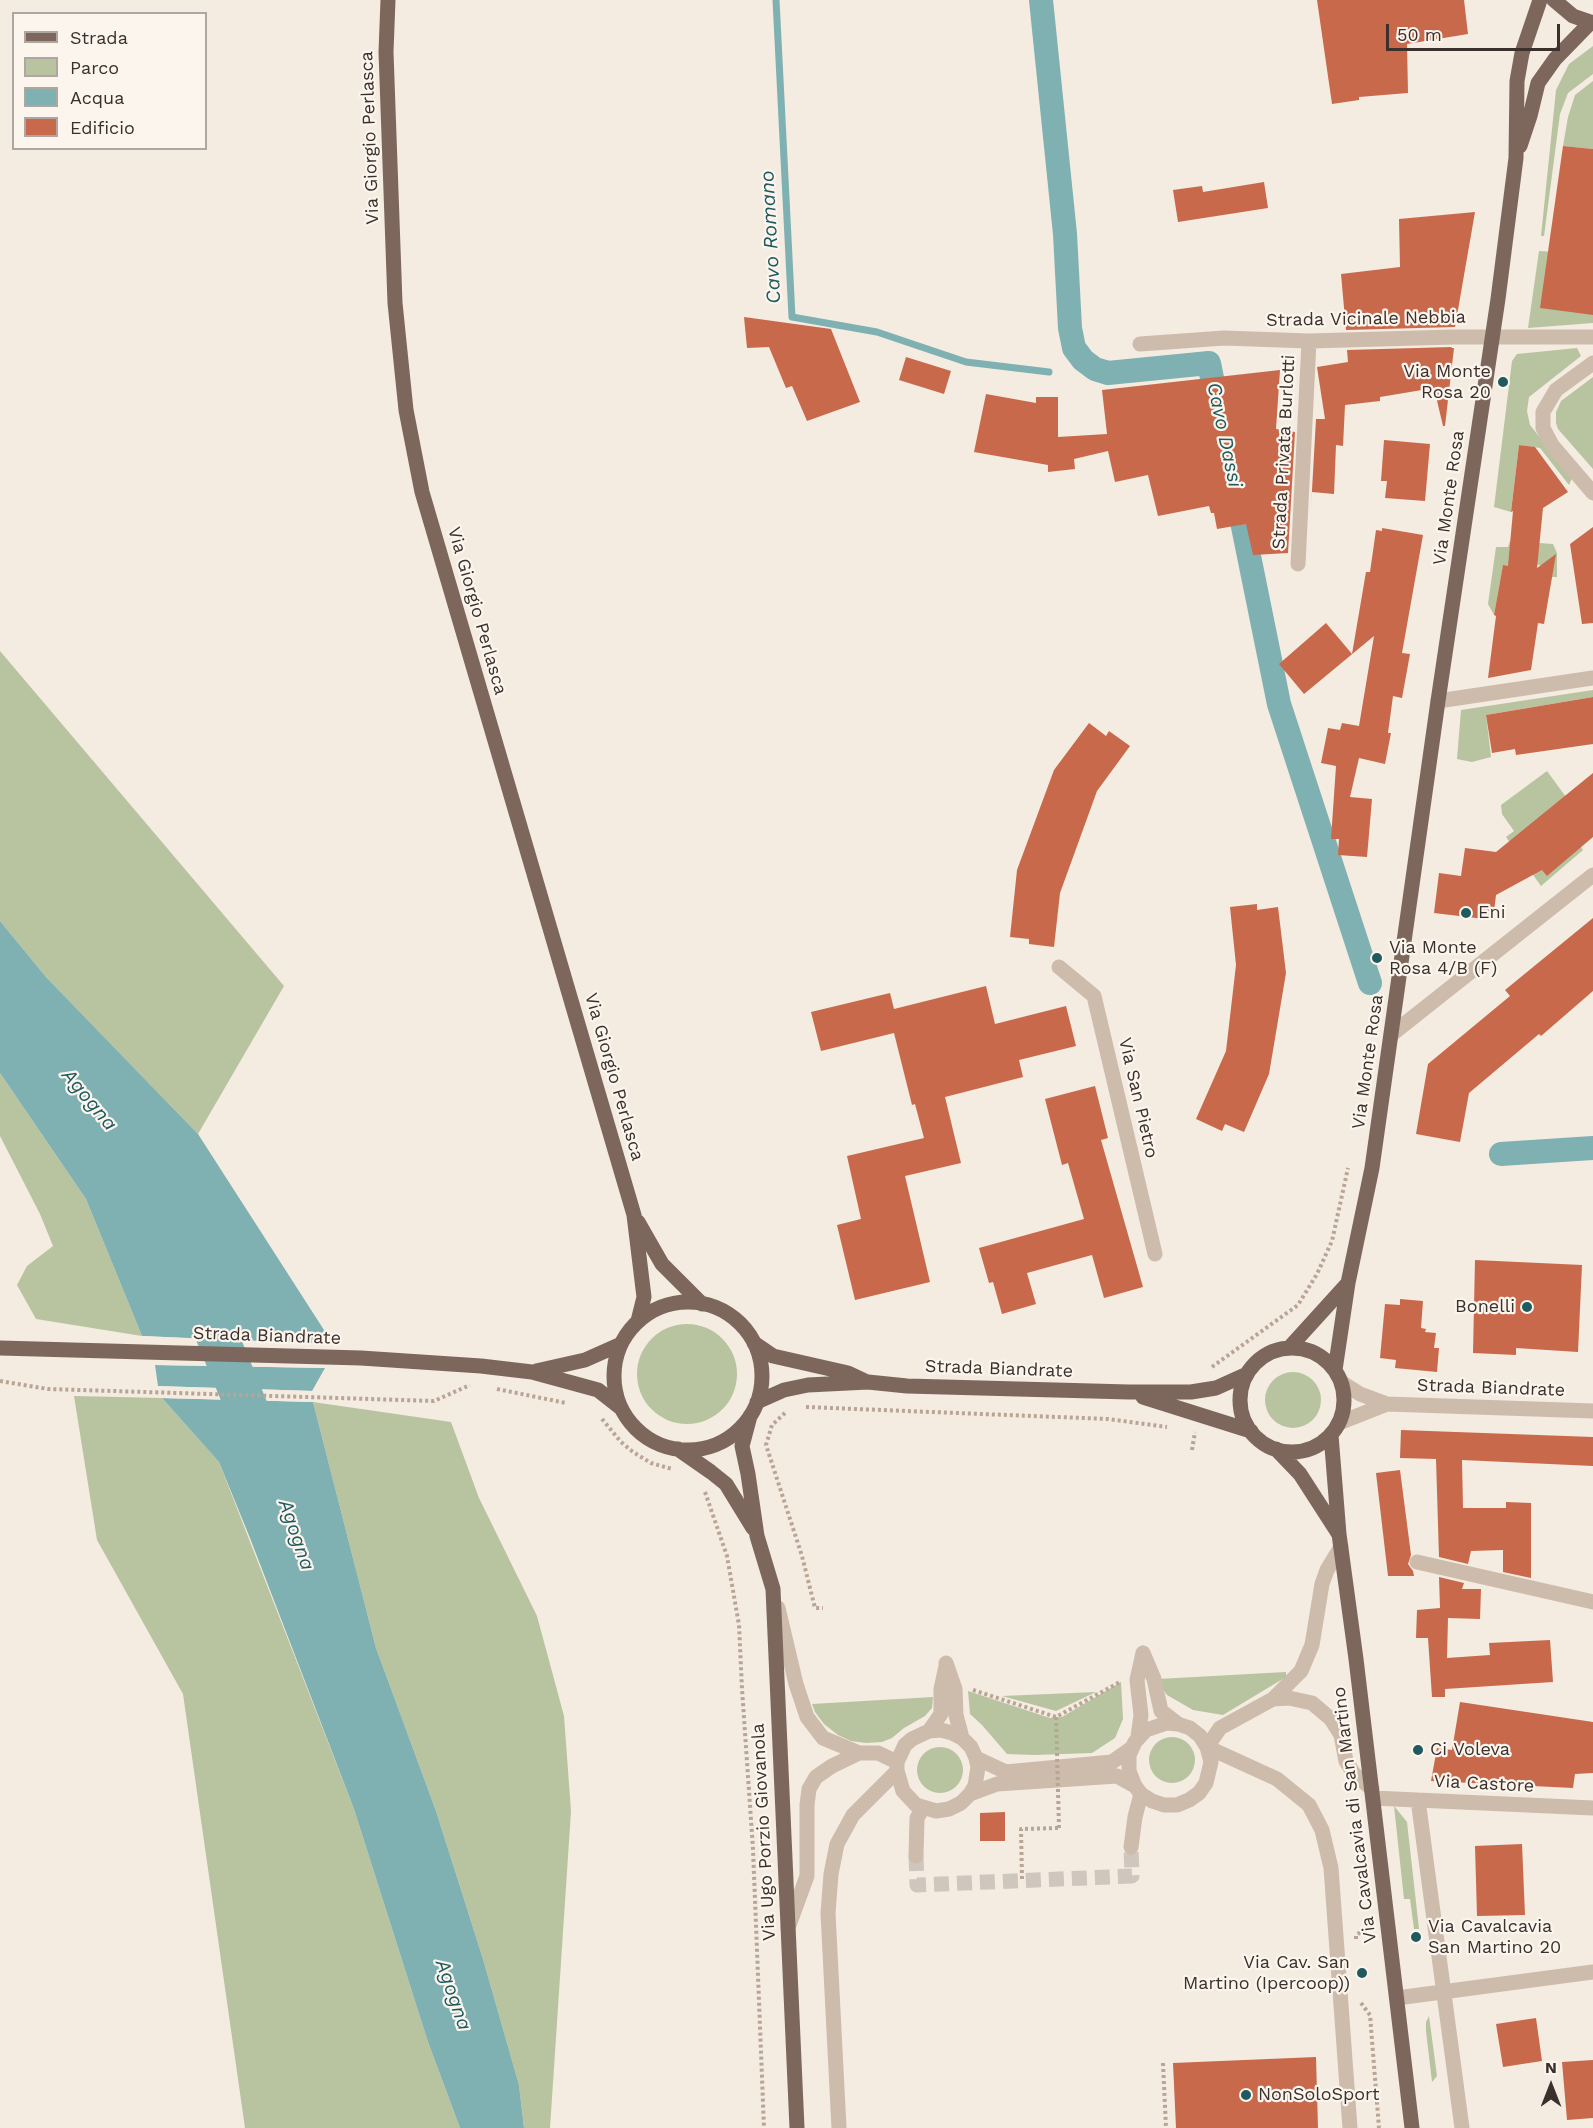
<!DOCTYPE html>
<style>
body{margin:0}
#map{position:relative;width:1593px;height:2128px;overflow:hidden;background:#f4ebe1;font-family:"Work Sans",sans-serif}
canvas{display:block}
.legend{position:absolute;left:12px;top:12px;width:195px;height:138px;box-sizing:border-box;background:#fbf5ee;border:2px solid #aea6a0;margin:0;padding:8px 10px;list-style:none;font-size:18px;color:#3b302b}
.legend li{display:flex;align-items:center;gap:12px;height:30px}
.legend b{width:30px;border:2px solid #aea6a0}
.north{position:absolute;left:1521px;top:2056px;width:60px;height:60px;-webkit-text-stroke:4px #fbf5ee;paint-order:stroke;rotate:0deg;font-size:16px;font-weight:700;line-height:24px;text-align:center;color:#3b302b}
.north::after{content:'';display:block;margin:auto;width:21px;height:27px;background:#3b302b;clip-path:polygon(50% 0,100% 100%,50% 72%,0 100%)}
.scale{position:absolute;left:1386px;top:24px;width:174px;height:27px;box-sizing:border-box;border:3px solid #3b302b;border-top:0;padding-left:8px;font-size:18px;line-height:21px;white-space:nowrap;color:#3b302b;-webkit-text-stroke:4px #fbf5ee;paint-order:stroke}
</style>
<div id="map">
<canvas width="1593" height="2128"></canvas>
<ul class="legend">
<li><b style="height:8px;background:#7d675c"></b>Strada</li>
<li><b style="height:16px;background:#b8c4a0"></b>Parco</li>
<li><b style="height:16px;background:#7fb0b2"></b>Acqua</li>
<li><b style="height:16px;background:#c8694b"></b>Edificio</li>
</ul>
<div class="north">N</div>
<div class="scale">50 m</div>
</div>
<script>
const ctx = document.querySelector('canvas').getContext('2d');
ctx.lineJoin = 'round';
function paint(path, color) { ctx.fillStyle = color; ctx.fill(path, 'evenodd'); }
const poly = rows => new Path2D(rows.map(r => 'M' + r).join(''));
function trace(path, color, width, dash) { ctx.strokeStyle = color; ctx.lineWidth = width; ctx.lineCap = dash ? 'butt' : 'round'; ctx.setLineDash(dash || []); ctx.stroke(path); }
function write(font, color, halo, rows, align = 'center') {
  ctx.font = font + ' "Work Sans",sans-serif'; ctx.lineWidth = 4.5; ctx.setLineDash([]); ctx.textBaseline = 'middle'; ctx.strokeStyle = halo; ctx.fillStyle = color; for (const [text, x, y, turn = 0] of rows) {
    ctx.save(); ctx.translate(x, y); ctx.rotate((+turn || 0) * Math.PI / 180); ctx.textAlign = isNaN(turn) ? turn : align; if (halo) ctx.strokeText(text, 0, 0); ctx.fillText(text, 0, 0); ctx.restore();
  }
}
const green = poly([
 [1593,46,1593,74,1568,93,1560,114,1544,236,1541,236,1556,90,1569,64],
 [1593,81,1593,149,1563,146,1568,117,1575,95],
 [1539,251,1593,254,1593,323,1528,328],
 [1577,348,1581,356,1529,397,1527,411,1530,425,1572,478,1569,485,1540,448,1519,445,1511,512,1494,507,1512,361,1517,354],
 [1593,377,1593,469,1558,429,1556,423,1556,412,1561,401],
 [1510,541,1553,544,1557,553,1557,577,1545,577,1546,566,1516,561,1515,567,1503,566,1494,615,1488,604,1496,547,1508,547],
 [0,651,284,986,198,1134,46,977,0,921],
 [1593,690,1593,697,1486,715,1491,757,1472,762,1457,759,1461,710],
 [1547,771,1566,797,1581,847,1583,850,1541,886,1506,837,1514,831,1502,814,1501,805],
 [0,1073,86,1199,142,1336,36,1319,17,1285,27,1266,53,1246,40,1214,0,1136],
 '637 1374a50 50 0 1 1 100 0a50 50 0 1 1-100 0Z',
 '1265 1400a28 28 0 1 1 56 0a28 28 0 1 1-56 0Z',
 [74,1396,162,1398,219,1462,354,1809,428,2042,460,2128,245,2128,183,1694,97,1540],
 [313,1402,451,1422,479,1498,537,1616,564,1716,571,1811,550,2128,524,2128,519,2085,483,1959,436,1811,376,1648],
 [1286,1672,1286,1677,1223,1715,1193,1710,1167,1695,1159,1684,1158,1679],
 [1121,1682,1123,1719,1115,1738,1092,1753,1035,1755,1007,1754,982,1725,970,1714,968,1691,1050,1718,1062,1717],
 [1096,1692,1056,1711,1002,1696],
 [933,1697,932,1708,925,1716,904,1728,892,1738,882,1742,866,1743,851,1741,838,1735,824,1724,815,1712,812,1704],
 '1149 1760a23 23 0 1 1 46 0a23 23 0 1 1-46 0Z',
 '917 1770a23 23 0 1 1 46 0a23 23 0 1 1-46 0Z',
 [1394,1806,1407,1822,1419,1929,1414,1929,1410,1899,1404,1899],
 [1429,2016,1437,2076,1432,2082,1426,2031,1426,2022]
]);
const water = poly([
 [0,921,46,977,198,1134,333,1344,142,1336,86,1199,0,1073],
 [155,1365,325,1368,312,1391,158,1386],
 [162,1398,313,1402,376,1648,436,1811,483,1959,519,2085,524,2128,460,2128,428,2042,354,1809,250,1538,219,1462]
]);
const pier = poly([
 [142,1336,246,1341,336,1344,333,1347,143,1339],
 [153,1362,325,1365,328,1368,155,1365],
 [155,1386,186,1387,315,1391,311,1394,158,1389],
 [162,1395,313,1399,316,1402,159,1398]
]);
const stream = poly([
 [776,0,792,317,877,332,966,362,1049,372]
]);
const canal = poly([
 [1041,0,1065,234,1070,328,1074,348,1083,360,1095,369,1108,373,1209,363,1218,408],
 [1236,492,1279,704,1370,983],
 [1501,1154,1593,1148]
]);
const river = poly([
 [196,1285,265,1452]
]);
const building = poly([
 [1317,0,1464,0,1468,34,1407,44,1408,93,1359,97,1359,100,1332,104],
 [1563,146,1593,149,1593,315,1540,308],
 [1264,182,1268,208,1178,222,1173,190,1202,186,1203,192],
 [1475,212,1455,327,1346,330,1341,274,1400,267,1399,219],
 [744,317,831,329,860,402,807,421,792,386,786,388,769,347,747,348],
 [1452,347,1451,348,1454,348,1445,426,1443,426,1434,388,1380,397,1380,401,1345,405,1343,446,1336,445,1334,494,1312,492,1311,508,1316,419,1325,419,1317,367,1348,362,1347,350],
 [906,357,951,371,944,394,899,380],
 [1280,370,1276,429,1295,432,1288,553,1253,555,1246,524,1217,529,1214,513,1211,513,1209,506,1158,516,1148,475,1115,482,1108,451,1074,459,1075,469,1048,472,1048,465,974,452,986,394,1036,403,1036,397,1058,397,1058,437,1107,434,1102,390],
 [1384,440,1430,444,1425,501,1385,498,1387,481,1381,481],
 [1519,445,1535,447,1568,492,1543,508,1537,568,1556,554,1544,624,1538,623,1531,670,1488,678,1496,616,1494,615,1503,565,1508,566,1513,511,1511,512],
 [1593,527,1593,623,1582,624,1570,544],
 [1382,528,1423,535,1402,653,1410,654,1402,698,1393,696,1388,733,1391,733,1385,764,1359,758,1350,797,1372,799,1367,857,1338,855,1339,839,1331,839,1336,766,1321,763,1328,728,1340,730,1342,723,1359,726,1374,636,1304,694,1279,664,1326,623,1352,654,1366,572,1370,572,1376,530,1382,531],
 [1593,697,1593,744,1516,755,1515,749,1492,753,1486,715],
 [1089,723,1106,736,1109,731,1130,746,1097,791,1060,893,1054,947,1029,944,1029,939,1010,937,1017,870,1054,770],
 [1593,773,1593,837,1547,876,1542,870,1496,895,1493,920,1434,913,1439,873,1461,876,1465,848,1496,852],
 [1257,904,1257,910,1278,907,1286,973,1269,1074,1244,1132,1225,1124,1222,1131,1196,1119,1226,1051,1236,965,1230,907],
 [1593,918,1593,991,1541,1036,1539,1034,1469,1093,1460,1142,1416,1134,1428,1064,1510,996,1505,990],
 [986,986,995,1024,1066,1006,1076,1046,1019,1060,1023,1077,945,1097,961,1163,905,1176,930,1282,855,1300,837,1225,861,1219,847,1156,924,1138,915,1104,912,1105,894,1033,821,1051,811,1012,890,993,894,1009],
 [1095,1086,1108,1138,1101,1140,1143,1287,1104,1298,1092,1255,1027,1273,1036,1304,1002,1314,993,1282,989,1283,979,1248,1084,1219,1068,1163,1062,1165,1045,1099],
 [1475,1260,1582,1265,1578,1352,1516,1348,1516,1355,1473,1353],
 [1400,1299,1423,1301,1421,1328,1426,1329,1425,1332,1436,1333,1434,1348,1439,1348,1437,1372,1395,1368,1396,1360,1380,1358,1385,1304,1400,1305],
 [1401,1430,1593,1437,1593,1466,1462,1460,1463,1508,1506,1508,1506,1502,1531,1503,1531,1578,1503,1572,1503,1550,1471,1551,1468,1564,1439,1557,1436,1459,1400,1458],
 [1400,1470,1411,1555,1408,1564,1413,1571,1414,1576,1388,1576,1376,1473],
 [1439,1577,1464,1583,1462,1589,1481,1589,1480,1619,1448,1618,1447,1658,1490,1655,1489,1643,1550,1640,1553,1682,1445,1689,1445,1697,1432,1697,1428,1638,1416,1638,1417,1610,1440,1608],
 [1460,1702,1593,1722,1593,1773,1575,1774,1573,1788,1431,1781,1437,1748,1452,1750],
 [1005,1812,1005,1841,980,1841,980,1813],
 [1522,1844,1525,1915,1477,1916,1475,1846],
 [1536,2018,1542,2061,1503,2067,1496,2024],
 [1316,2057,1318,2128,1176,2128,1173,2063],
 [1593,2060,1593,2118,1567,2120,1562,2062]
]);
const minorTunnel = poly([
 [916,1856,917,1885,1132,1876,1131,1847]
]);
const path = poly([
 [1212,1367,1298,1305,1317,1274,1332,1241,1348,1168],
 [0,1381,48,1389,434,1401,470,1385],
 [497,1389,566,1403],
 [806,1407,1108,1419,1167,1427],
 [785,1413,772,1425,766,1445,802,1556,815,1608,823,1608],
 [602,1419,621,1442,633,1452,651,1463,672,1469],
 [1192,1450,1195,1432],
 [705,1492,727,1556,739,1625,742,1689,753,1849,764,2128],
 [973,1690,1056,1717,1120,1682],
 [1022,1879,1021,1829,1059,1828],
 [1356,1939,1356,1935,1369,1927],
 [1361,2003,1370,2015,1379,2128],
 [1163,2063,1166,2128]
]);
const minor = poly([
 [1140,344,1224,338,1309,341,1453,337,1593,337],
 [1593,363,1556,390,1543,412,1543,428,1552,445,1593,493],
 [1298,564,1309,341],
 [1438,701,1593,678],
 [1059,967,1094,996,1155,1254],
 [1392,1034,1593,875],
 [1341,1382,1360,1394,1387,1404,1593,1411],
 [1339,1423,1387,1404],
 [1341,1547,1327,1570,1322,1584,1312,1645,1301,1671,1273,1699,1220,1728,1207,1747,1277,1779,1309,1805,1322,1830,1331,1868,1350,2128],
 [1417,1562,1593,1602],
 [778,1608,796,1684,807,1717,823,1738,859,1753,878,1753,897,1762],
 [1143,1653,1154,1679,1161,1711,1178,1724,1190,1728,1200,1736,1207,1747,1211,1762,1206,1783,1199,1793,1189,1800,1177,1805,1164,1805,1152,1801,1141,1794,1135,1786,1129,1771,1129,1755,1135,1742,1146,1730,1167,1723,1178,1724],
 [946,1663,955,1689,956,1715,962,1738],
 [1273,1699,1289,1698,1312,1703,1331,1719,1341,1735,1346,1761,1354,1774,1372,1789],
 [929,1731,941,1714,941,1689,946,1666],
 [1138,1737,1141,1715,1137,1680,1143,1653],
 [976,1758,1006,1772,1112,1762,1132,1748],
 [970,1794,975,1786,978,1767,976,1758,971,1747,962,1738,952,1733,941,1730,929,1731,912,1739,905,1745,897,1762,897,1771,903,1791,916,1805,936,1811,949,1809,961,1803,970,1794,997,1784,1117,1776,1135,1786],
 [1373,1798,1593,1808],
 [1418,1800,1462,2128],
 [1131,1847,1135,1817,1141,1794],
 [916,1856,917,1818,923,1808],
 [788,1928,807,1876,807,1805,809,1789,816,1777,832,1766,859,1753],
 [1397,1998,1593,1972],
 [839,2128,828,1913,831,1874,837,1844,853,1815,897,1771]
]);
const major = poly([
 [388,0,386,52,395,303,406,410,422,492,634,1215,644,1297,638,1321],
 [1554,0,1573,16,1593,23],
 [1520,146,1530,116,1538,83,1555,59,1591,22],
 [638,1222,662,1264,702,1304],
 '614 1376a74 74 0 1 1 148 0a74 74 0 1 1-148 0Z',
 [754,1343,773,1356,848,1373,865,1381],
 [0,1348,361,1358,481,1366,532,1372,598,1390,621,1408],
 [1289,1348,1348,1283],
 '1240 1400a52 52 0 1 1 104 0a52 52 0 1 1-104 0Z',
 [1335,1370,1348,1283,1372,1168,1438,701,1498,299,1516,158,1517,81,1522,53,1540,0],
 [536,1371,585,1360,621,1344],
 [1143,1397,1251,1431],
 [757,1402,784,1390,808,1385,868,1382,907,1386,1129,1392,1191,1392,1216,1388,1247,1374],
 [750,1416,742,1446,748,1474,757,1536,773,1589,797,2128],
 [1331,1435,1339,1534,1356,1659,1412,2128],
 [678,1449,711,1472,726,1484,753,1528],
 [1276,1449,1300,1474,1338,1533]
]);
const pathBridge = poly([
 [1056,1717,1059,1828]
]);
const markers = [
 [1503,382,6,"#1f5a5e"],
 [1466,913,6,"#1f5a5e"],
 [1377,958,6,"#1f5a5e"],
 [1527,1307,6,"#1f5a5e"],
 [1418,1750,6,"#1f5a5e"],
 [1416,1937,6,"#1f5a5e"],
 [1362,1973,6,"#1f5a5e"],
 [1246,2095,6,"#1f5a5e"]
];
const streetNames = [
 ["Via Giorgio Perlasca",370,138,-92],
 ["Strada Vicinale Nebbia",1366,319,-1],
 ["Strada Privata Burlotti",1284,452,-87],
 ["Via Monte Rosa",1449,498,-82],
 ["Via Giorgio Perlasca",477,611,74],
 ["Via Monte Rosa",1368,1062,-82],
 ["Via Giorgio Perlasca",614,1077,74],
 ["Via San Pietro",1138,1098,77],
 ["Strada Biandrate",267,1336,2],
 ["Strada Biandrate",999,1369,2],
 ["Strada Biandrate",1491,1388,2],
 ["Via Castore",1484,1784,3],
 ["Via Cavalcavia di San Martino",1355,1815,-97],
 ["Via Ugo Porzio Giovanola",764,1832,-93]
];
const poiNames = [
 ["Via Monte",1491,372,"right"],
 ["Rosa 20",1491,393,"right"],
 ["Eni",1478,913],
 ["Via Monte",1389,948],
 ["Rosa 4/B (F)",1389,969],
 ["Bonelli",1515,1307,"right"],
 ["Ci Voleva",1430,1750],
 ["Via Cavalcavia",1428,1927],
 ["San Martino 20",1428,1948],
 ["Via Cav. San",1350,1963,"right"],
 ["Martino (Ipercoop))",1350,1984,"right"],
 ["NonSoloSport",1258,2095]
];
const waterNames = [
 ["Cavo Romano",771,237,-93],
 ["Cavo Dassi",1224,435,78],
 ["Agogna",89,1100,50],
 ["Agogna",296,1535,71],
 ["Agogna",453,1995,71]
];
paint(green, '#b8c4a0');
paint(water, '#7fb0b2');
paint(pier, '#f4ebe1');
trace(stream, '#7fb0b2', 7);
trace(canal, '#7fb0b2', 24);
trace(river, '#7fb0b2', 42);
paint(building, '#c8694b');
trace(minorTunnel, '#cfc6bd', 15, [15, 8]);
trace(path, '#b9a596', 4, [3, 3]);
trace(minor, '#cdbbac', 15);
trace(major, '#7d675c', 15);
trace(pathBridge, '#b9a596', 4, [3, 3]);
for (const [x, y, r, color] of markers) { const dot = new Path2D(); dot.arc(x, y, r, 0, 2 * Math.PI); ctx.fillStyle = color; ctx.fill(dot); trace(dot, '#fbf5ee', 2); }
write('18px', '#3b302b', '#fbf5ee', streetNames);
write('18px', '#3b302b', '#fbf5ee', poiNames, 'left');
write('italic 20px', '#1f5a5e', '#fbf5ee', waterNames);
</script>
